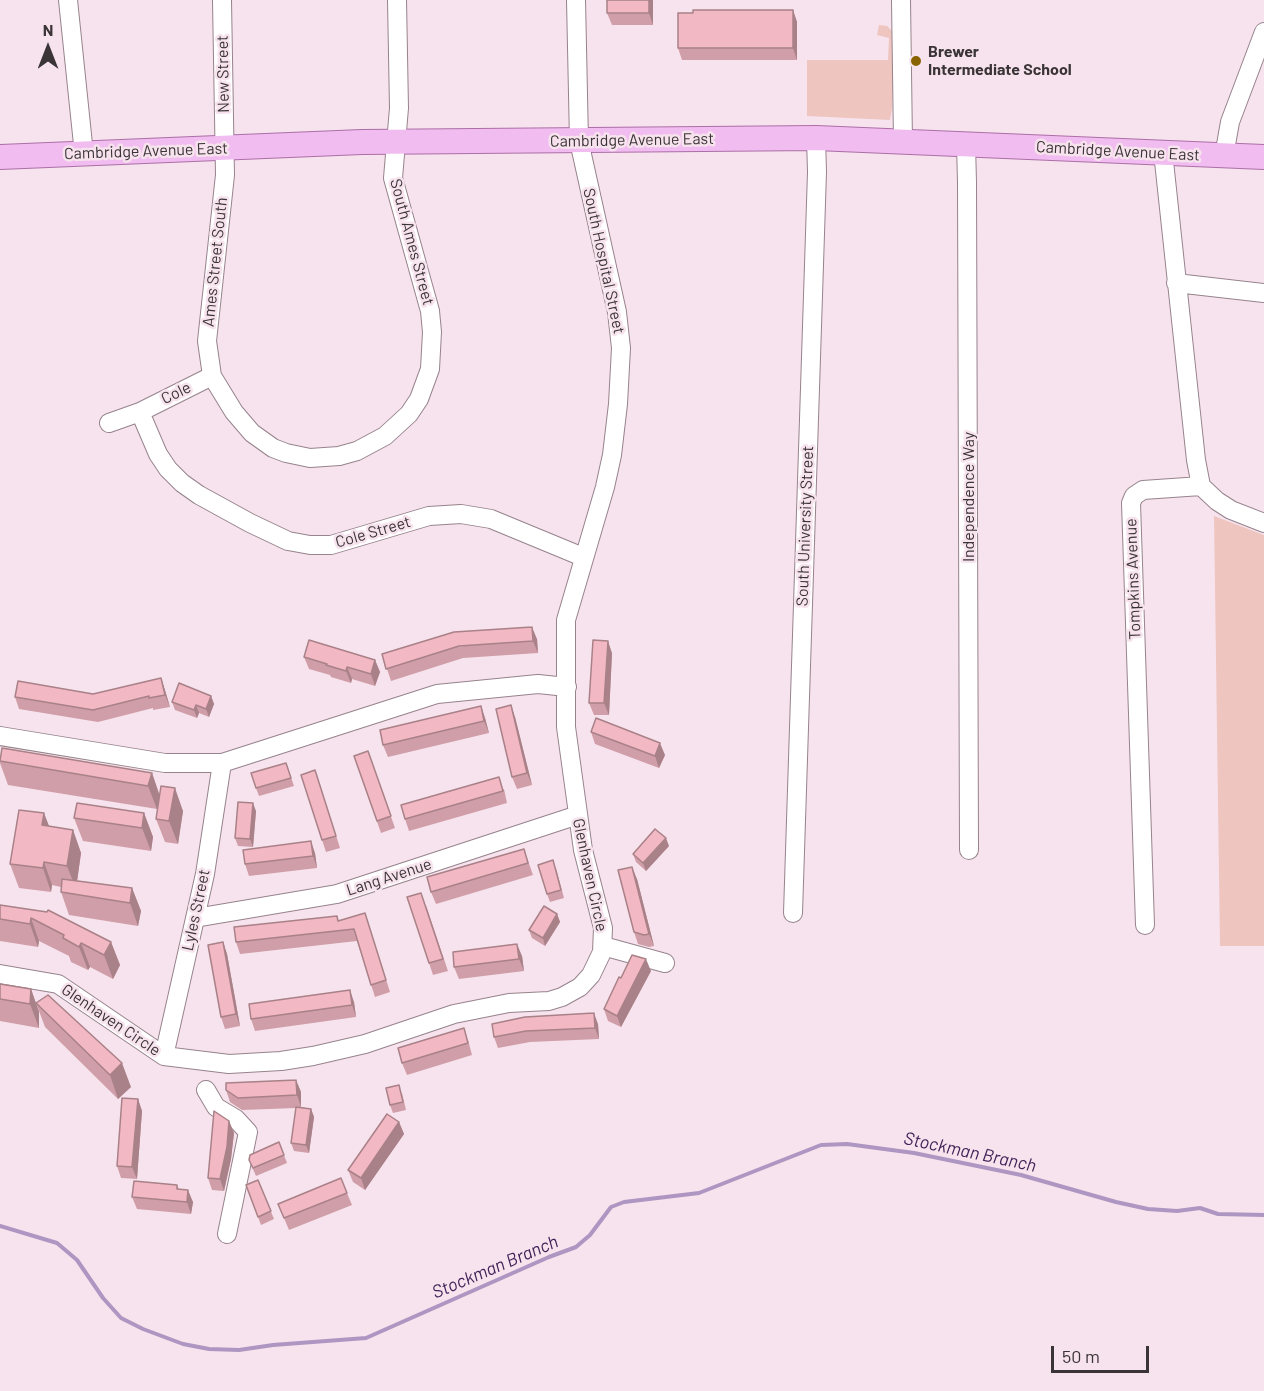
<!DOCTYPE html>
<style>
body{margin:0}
#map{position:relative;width:1264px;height:1391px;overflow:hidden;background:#f7e3ed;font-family:Barlow,sans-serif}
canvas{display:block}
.north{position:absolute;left:18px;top:18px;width:60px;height:60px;-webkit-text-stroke:4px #f7e3ed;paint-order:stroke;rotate:0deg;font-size:16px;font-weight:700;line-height:24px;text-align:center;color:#3b3437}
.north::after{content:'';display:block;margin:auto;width:21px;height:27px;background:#3b3437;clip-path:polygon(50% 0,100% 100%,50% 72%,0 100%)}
.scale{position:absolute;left:1051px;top:1346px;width:98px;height:27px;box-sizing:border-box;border:3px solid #3b3437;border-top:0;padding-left:8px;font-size:18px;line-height:21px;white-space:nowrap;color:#3b3437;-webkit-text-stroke:4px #f7e3ed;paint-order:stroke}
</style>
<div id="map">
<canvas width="1264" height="1391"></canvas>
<div class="north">N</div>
<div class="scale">50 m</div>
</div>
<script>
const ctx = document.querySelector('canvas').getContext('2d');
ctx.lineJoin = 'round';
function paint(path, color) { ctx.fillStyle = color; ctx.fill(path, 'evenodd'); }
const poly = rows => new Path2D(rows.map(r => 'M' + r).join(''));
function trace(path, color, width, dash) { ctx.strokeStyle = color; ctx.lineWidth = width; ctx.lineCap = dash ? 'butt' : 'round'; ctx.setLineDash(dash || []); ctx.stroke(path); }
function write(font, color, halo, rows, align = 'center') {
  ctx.font = font + ' Barlow,sans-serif'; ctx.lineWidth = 5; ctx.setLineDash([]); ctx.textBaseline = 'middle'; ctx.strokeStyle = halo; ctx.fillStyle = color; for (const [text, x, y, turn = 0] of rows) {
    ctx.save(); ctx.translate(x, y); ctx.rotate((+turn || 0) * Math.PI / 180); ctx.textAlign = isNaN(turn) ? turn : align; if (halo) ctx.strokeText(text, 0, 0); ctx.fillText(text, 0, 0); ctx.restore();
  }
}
const green = poly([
 [879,25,887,26,895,34,892,109,890,120,807,116,807,60,888,60,889,38,877,35],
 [1214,516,1264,535,1264,946,1220,946]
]);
const stream = poly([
 [0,1226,57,1243,77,1260,103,1298,121,1318,143,1329,183,1344,209,1349,239,1350,273,1345,366,1338,549,1257,576,1247,590,1235,611,1207,624,1202,699,1193,821,1145,847,1144,914,1153,1021,1175,1116,1202,1148,1209,1177,1211,1200,1208,1218,1214,1264,1215]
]);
const minor = poly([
 [68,0,84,154],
 [222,0,225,175,207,341,212,376,234,412,252,433,273,448,286,453,310,458,339,456,357,451,385,436,409,414,419,399,430,369,432,332,430,311,393,178,399,108,397,0],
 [901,0,903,142],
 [966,145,967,182,969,850],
 [1163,152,1196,460,1201,486],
 [1224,156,1230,122,1264,32],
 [1176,283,1264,293],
 [140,412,158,454,168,469,182,483,199,495,250,523,288,541,310,545,331,545,429,516,461,514,491,519,583,557],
 [109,423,140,412,212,376],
 [1201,486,1217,501,1231,510,1264,523],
 [0,736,165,763,222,763,437,694,538,684,567,687],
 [793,913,817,172,816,138],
 [195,918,337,894,578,815],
 [1145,925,1131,503,1134,496,1143,490,1201,486],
 [603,946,665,963],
 [0,974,58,984,164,1056,229,1064,281,1061,313,1056,365,1044,454,1014,509,1003,549,1001,562,997,580,987,591,975,602,952,603,928,583,850,566,727,566,620,605,487,612,455,618,404,621,348,617,312,579,141,576,0],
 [164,1056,205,874,222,763],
 [206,1090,216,1107,236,1119,248,1132,227,1234]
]);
const major = poly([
 [0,157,362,142,816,138,1264,157]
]);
const wall = poly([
 [607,0,653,0,653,25,612,25,607,13],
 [793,10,797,22,797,60,682,60,678,48,693,13],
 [537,639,538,653,463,658,391,681,382,654],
 [612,653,609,715,594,715,589,703],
 [304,657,375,660,380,672,375,686,352,679,351,683,331,677,330,675,309,669],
 [161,678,170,707,153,710,153,708,98,722,19,709,15,697,93,694],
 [211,696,214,704,209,717,199,713,197,718,175,710,172,702],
 [481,706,485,718,489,733,388,757,383,745],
 [515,717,532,785,517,789,512,777],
 [591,732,665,755,659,768,595,744],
 [368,751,395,828,381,833,354,756],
 [0,757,152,773,160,796,183,811,178,844,165,842,156,819,159,802,157,809,8,785,0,763],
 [286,763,294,786,259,796,256,788],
 [319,782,340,848,326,852,322,840],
 [504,789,507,803,409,831,405,819],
 [256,811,253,847,238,846,235,838],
 [144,813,153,837,151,851,83,841,74,818],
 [49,826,73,830,81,853,77,881,132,888,141,911,138,926,69,915,61,892,61,887,52,885,51,892,19,888,10,864],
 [669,846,646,871,636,862,633,854],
 [524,849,533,875,436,904,431,892],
 [315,853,317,868,249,876,245,864],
 [556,868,564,898,550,902,547,894],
 [637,879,654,946,649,947,638,944,634,932],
 [0,905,111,942,120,965,113,979,90,967,88,970,71,962,69,956,39,941,38,947,0,941],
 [426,905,448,971,433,975,429,963],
 [365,913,390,992,375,997,357,941,240,954,236,942,339,921],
 [557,914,560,922,545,946,532,938,529,930],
 [223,942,227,954,240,1026,225,1029,221,1017],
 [522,956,524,971,459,979,454,967],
 [651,971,621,1027,608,1021,604,1009,621,978],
 [0,984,31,989,39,1012,39,1028,0,1021],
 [354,1002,356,1017,255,1031,251,1019],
 [36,1003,131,1087,118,1099,45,1027],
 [492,1024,598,1024,599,1039,530,1042,498,1048,494,1037],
 [468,1040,472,1055,407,1075,402,1063],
 [296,1080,301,1092,301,1107,311,1109,314,1117,309,1153,294,1151,291,1143,296,1108,242,1110,230,1102,226,1090],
 [402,1093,406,1110,393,1113,390,1105],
 [138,1099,142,1111,137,1179,121,1178,117,1166],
 [229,1121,234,1133,231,1159,224,1191,212,1190,208,1178],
 [399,1122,404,1134,365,1190,353,1182,348,1170],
 [279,1142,287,1163,256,1176,249,1160],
 [258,1180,274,1219,261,1225,246,1185],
 [177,1185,179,1189,193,1202,191,1214,137,1209,132,1197],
 [347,1193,352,1205,289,1230,278,1204]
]);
const shadedWall = poly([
 [649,0,653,0,653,25,649,13],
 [793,10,797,22,797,60,793,48],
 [532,627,537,639,538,653,533,641],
 [608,641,612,653,609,715,604,703],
 [375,660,380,672,375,686,371,674],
 [347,667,352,679,351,683,346,671],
 [161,678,165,690,170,707,165,695],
 [211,696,214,704,209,717,206,709],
 [196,705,199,713,197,718,194,710],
 [511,705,515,717,532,785,527,773],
 [481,706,485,718,489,733,484,721],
 [660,743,665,755,659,768,655,756],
 [152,773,160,797,157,809,148,786],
 [175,788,183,811,178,844,169,821],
 [253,803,256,811,253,847,250,839],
 [44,813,53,836,42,825],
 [144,813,153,837,151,851,142,828],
 [73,830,81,853,76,889,67,866],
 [666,838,669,846,646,871,643,863],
 [311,841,315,853,317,868,313,856],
 [44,862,52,885,51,892,43,868],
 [632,867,637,879,654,946,649,934],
 [132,888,141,911,138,926,130,903],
 [557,914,560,922,545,946,543,938],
 [31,918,39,941,38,947,30,924],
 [111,942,120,965,113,979,104,955],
 [223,942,227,954,240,1026,236,1014],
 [81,943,90,967,88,970,79,947],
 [517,944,522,956,524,971,519,959],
 [646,959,651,971,621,1027,617,1016],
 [31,989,39,1012,39,1028,30,1004],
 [350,990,354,1002,356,1017,352,1005],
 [594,1013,598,1024,599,1039,595,1028],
 [122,1063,131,1087,118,1099,110,1075],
 [296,1080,301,1092,301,1107,297,1095],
 [138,1099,142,1111,137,1179,132,1167],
 [311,1109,314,1117,309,1153,306,1145],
 [229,1121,234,1133,231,1159,224,1191,220,1179],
 [399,1122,404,1134,365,1190,361,1178],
 [188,1190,193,1202,191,1214,187,1202]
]);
const building = poly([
 [607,0,649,0,649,13,607,13,607,0],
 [693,10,793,10,793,48,678,48,678,13,693,13,693,10],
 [532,627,533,641,459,646,386,669,382,654,454,632,532,627],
 [309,640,375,660,371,674,347,667,346,671,326,665,327,664,304,657,309,640],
 [593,640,608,641,604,703,589,703,593,640],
 [161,678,165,695,149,698,149,696,93,710,15,697,18,681,93,694,161,678],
 [179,683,211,696,206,709,196,705,194,710,172,702,179,683],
 [511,705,527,773,512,777,496,709,511,705],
 [481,706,484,721,383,745,380,730,481,706],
 [596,718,660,743,655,756,591,732,596,718],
 [2,748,152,773,148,786,0,761,2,748],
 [368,751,391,816,377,821,354,756,368,751],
 [286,763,291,778,256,788,251,773,286,763],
 [315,770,336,836,322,840,301,775,315,770],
 [499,777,503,791,405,819,401,805,499,777],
 [161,786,175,788,169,821,156,819,161,786],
 [238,802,253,803,250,839,235,838,238,802],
 [77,803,144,813,142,828,74,818,77,803],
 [19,810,44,813,42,825,73,830,67,866,44,862,43,868,10,864,19,810],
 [655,829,666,838,643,863,633,854,655,829],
 [311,841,313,856,245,864,243,850,311,841],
 [524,849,528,863,431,892,427,877,524,849],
 [553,860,561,890,547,894,538,865,553,860],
 [632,867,649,934,644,935,634,932,618,870,632,867],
 [62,879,132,888,130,903,61,892,62,879],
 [421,893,443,959,429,963,407,897,421,893],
 [0,905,47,912,48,910,111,942,104,955,81,943,79,947,63,938,64,935,31,918,30,924,0,919,0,905],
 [544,906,557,914,543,938,529,930,544,906],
 [365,913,386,980,371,985,354,929,236,942,234,927,337,916,338,921,365,913],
 [223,942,236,1014,221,1017,208,945,223,942],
 [517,944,519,959,454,967,453,952,517,944],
 [632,955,646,959,617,1016,604,1009,619,977,621,978,632,955],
 [0,984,31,989,30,1004,0,999,0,984],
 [350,990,352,1005,251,1019,249,1004,350,990],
 [48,995,122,1063,110,1075,36,1003,48,995],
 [594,1013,595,1028,526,1031,494,1037,492,1024,525,1017,594,1013],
 [464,1028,468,1043,402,1063,398,1048,464,1028],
 [296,1080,297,1095,238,1098,226,1090,226,1083,296,1080],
 [399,1085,403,1102,390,1105,386,1088,399,1085],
 [122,1098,138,1099,132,1167,117,1166,122,1098],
 [296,1107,311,1109,306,1145,291,1143,296,1107],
 [214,1111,229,1121,227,1147,220,1179,208,1178,214,1111],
 [387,1114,399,1122,361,1178,348,1170,387,1114],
 [279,1142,284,1155,253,1168,249,1160,250,1155,279,1142],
 [341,1178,347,1193,284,1218,278,1204,341,1178],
 [258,1180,271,1211,258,1217,246,1185,258,1180],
 [134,1181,177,1185,177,1189,188,1190,187,1202,132,1197,134,1181]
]);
const markers = [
 [916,61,6,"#886300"]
];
const poiNames = [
 ["Brewer",928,52],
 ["Intermediate School",928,70]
];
const streetNames = [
 ["New Street",223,74,-91],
 ["Cambridge Avenue East",632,140,-1],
 ["Cambridge Avenue East",146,151,-2],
 ["Cambridge Avenue East",1118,151,3],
 ["South Ames Street",412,242,75],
 ["South Hospital Street",604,261,78],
 ["Ames Street South",215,262,-84],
 ["Cole",176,393,-26],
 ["Independence Way",969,497,-90],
 ["South University Street",805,526,-88],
 ["Cole Street",373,532,-16],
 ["Tompkins Avenue",1133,579,-92],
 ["Glenhaven Circle",590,875,78],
 ["Lang Avenue",389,877,-18],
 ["Lyles Street",196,910,-78],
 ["Glenhaven Circle",111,1020,34]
];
const waterNames = [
 ["Stockman Branch",970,1152,12],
 ["Stockman Branch",495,1267,-23]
];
paint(green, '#efc5c0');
trace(stream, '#ae96c2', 4);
trace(minor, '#96838c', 20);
trace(major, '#ab6fa7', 26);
trace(minor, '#fff', 18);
trace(major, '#f1bcef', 24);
paint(wall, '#d09ea8');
paint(shadedWall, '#a98188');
paint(building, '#f2b8c3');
trace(building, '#a98188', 1.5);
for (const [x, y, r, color] of markers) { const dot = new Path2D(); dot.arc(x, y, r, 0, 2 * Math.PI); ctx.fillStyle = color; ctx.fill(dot); trace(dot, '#f7e3ed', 2); }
write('bold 16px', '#3b3437', '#f7e3ed', poiNames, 'left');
write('16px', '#3b3437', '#f7e3ed', streetNames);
write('italic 18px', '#432359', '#f7e3ed', waterNames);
</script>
